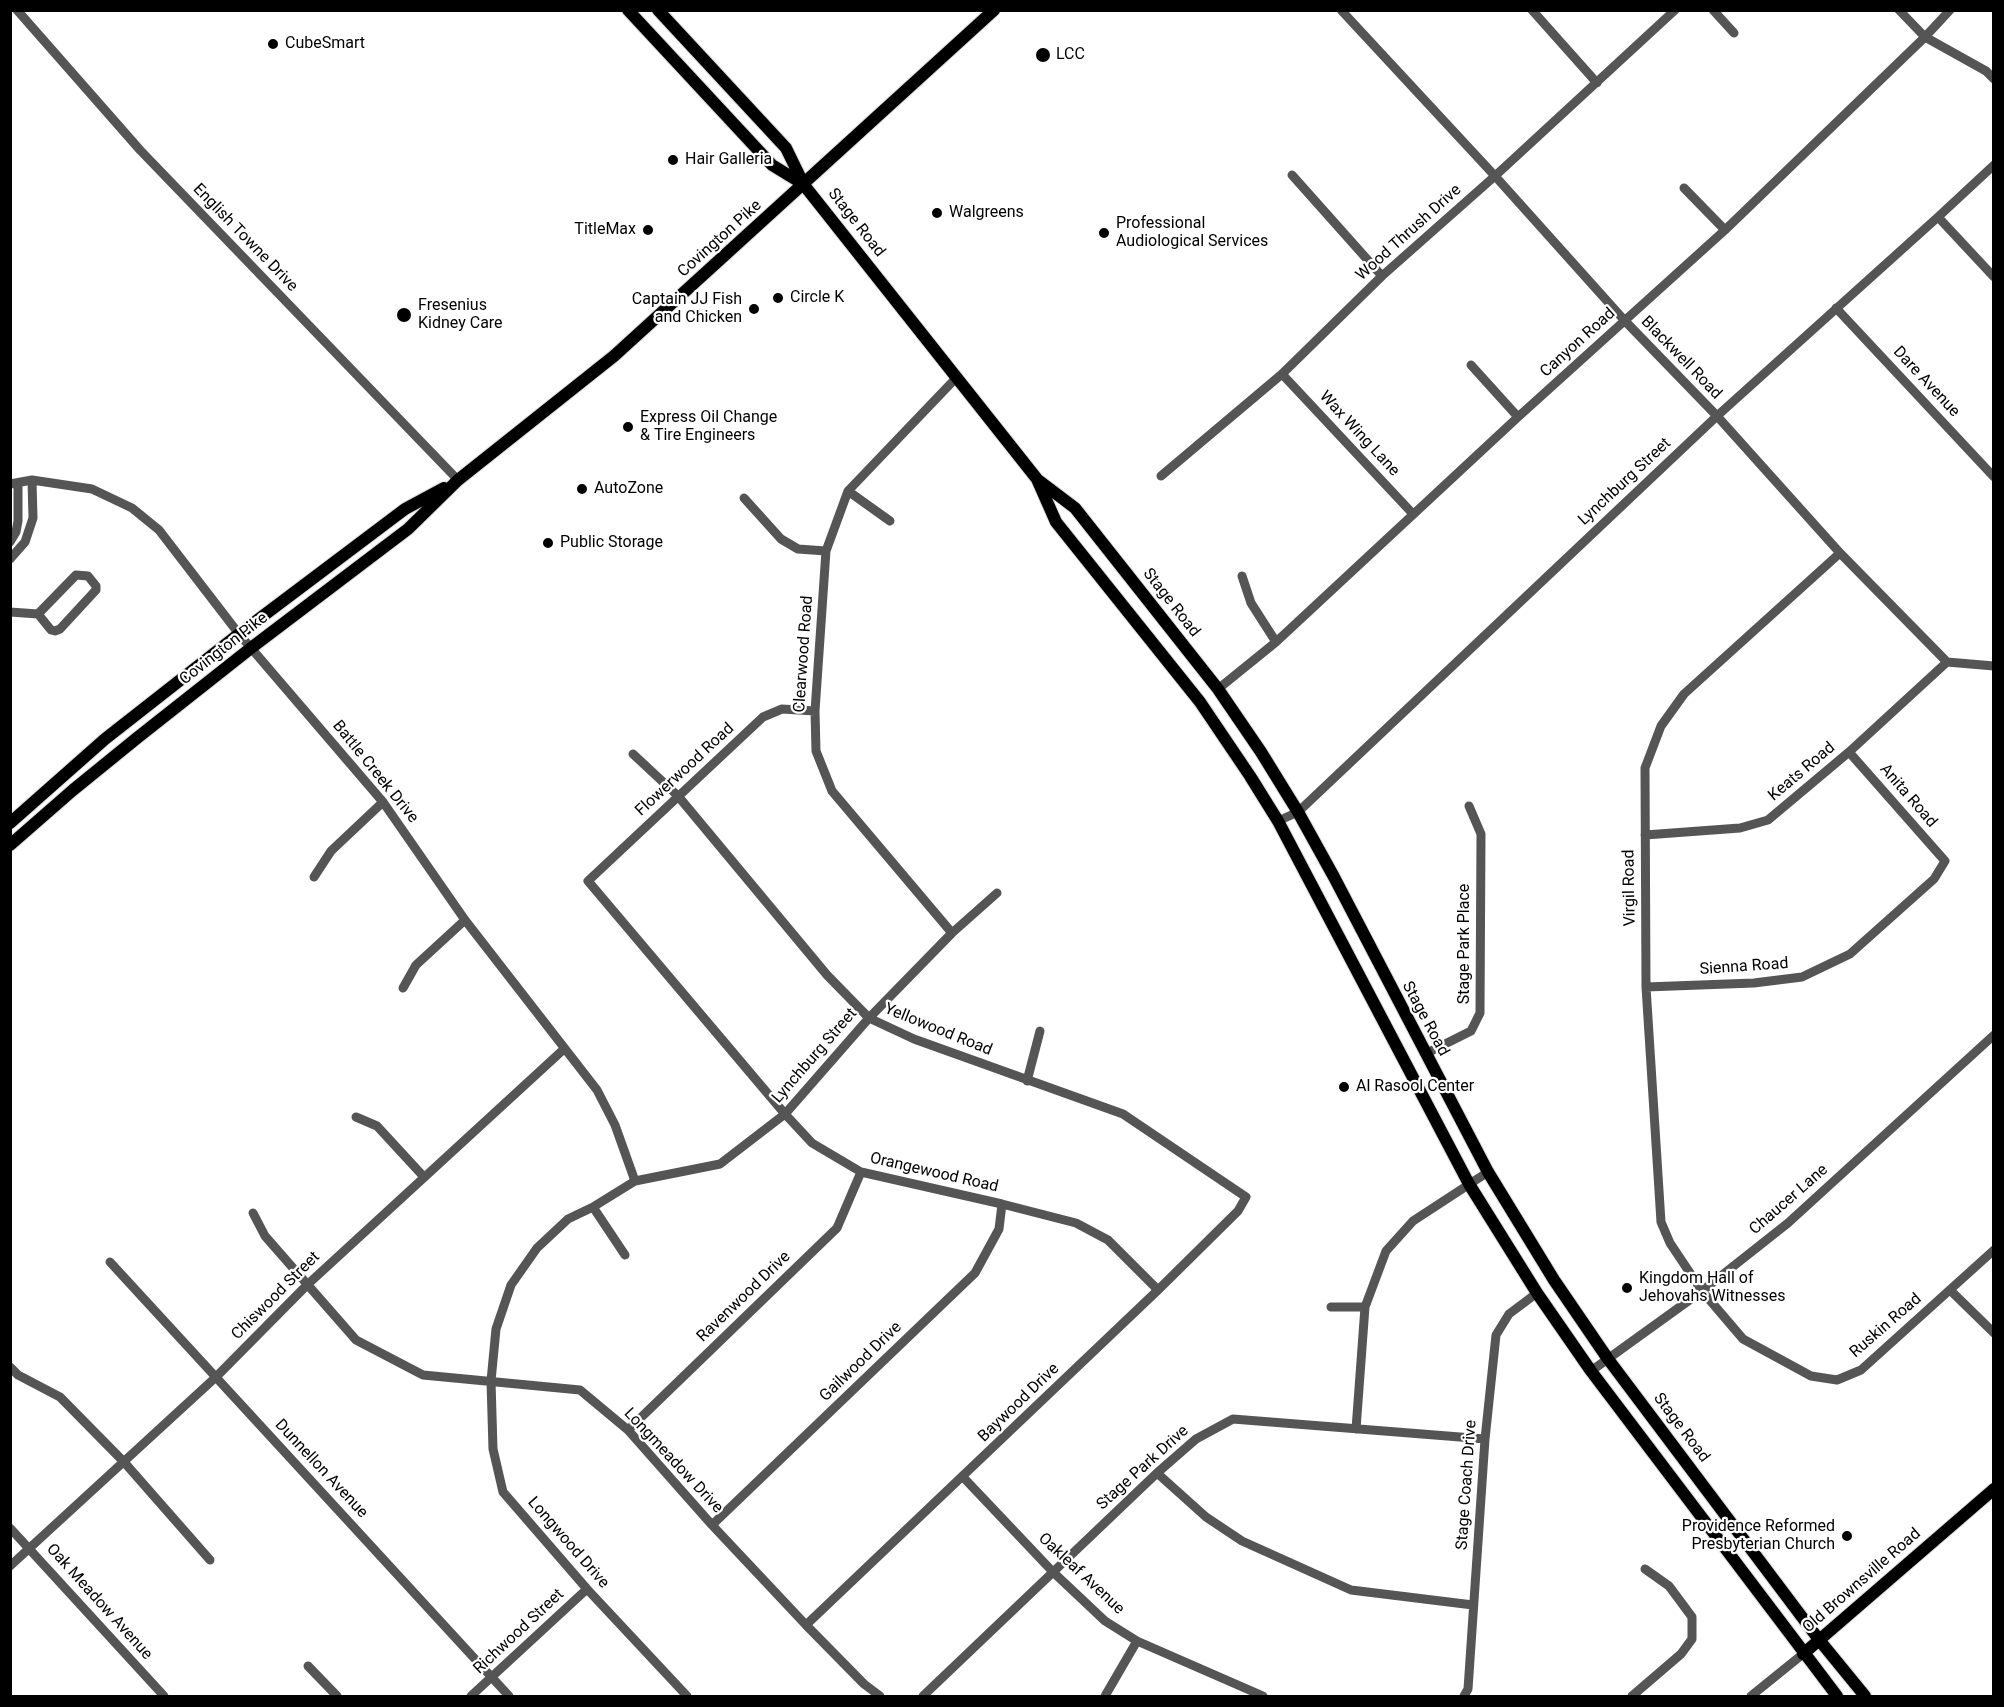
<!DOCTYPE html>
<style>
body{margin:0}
#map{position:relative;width:2004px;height:1707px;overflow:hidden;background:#fff;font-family:Roboto,sans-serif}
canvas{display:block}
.frame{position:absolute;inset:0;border:12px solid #000;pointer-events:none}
</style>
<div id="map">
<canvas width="2004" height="1707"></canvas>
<div class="frame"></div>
</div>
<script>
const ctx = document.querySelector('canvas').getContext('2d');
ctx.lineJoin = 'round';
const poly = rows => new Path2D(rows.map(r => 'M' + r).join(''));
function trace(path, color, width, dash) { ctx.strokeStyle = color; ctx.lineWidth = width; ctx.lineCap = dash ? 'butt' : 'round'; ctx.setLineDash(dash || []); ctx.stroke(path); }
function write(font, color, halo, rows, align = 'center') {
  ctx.font = font + ' Roboto,sans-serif'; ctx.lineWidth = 4.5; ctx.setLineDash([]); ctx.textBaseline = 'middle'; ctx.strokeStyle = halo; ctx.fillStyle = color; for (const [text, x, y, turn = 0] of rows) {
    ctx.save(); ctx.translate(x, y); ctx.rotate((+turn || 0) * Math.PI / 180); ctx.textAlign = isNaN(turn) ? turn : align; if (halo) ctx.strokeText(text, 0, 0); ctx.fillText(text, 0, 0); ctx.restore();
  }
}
const minor = poly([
 [17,10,140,150,458,480],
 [1341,10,1495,176,1625,321,1717,416,1840,553,1947,662,1994,666],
 [1532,10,1597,83],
 [1713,10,1734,33],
 [1899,10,1925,37,1986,71,1994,79],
 [1292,175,1382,276],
 [1684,188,1725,230],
 [1938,217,1994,277],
 [1836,308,1994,477],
 [1471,365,1518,417],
 [1282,374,1413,514],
 [1161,476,1282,374,1382,276,1495,176,1675,10],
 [10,484,32,480,92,489,132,508,159,530,239,634,383,802,465,920,597,1090,615,1125,635,1181],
 [848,491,890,521],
 [744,498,781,539,798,549,826,551],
 [10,542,16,532,18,521,18,483],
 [1840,553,1684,694,1661,726,1645,768,1646,987,1661,1222,1670,1243,1702,1291,1743,1339,1811,1376,1837,1380,1861,1370,1994,1250],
 [10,559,25,542,33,518,32,480],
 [1242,576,1251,603,1276,642],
 [10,612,38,614,51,630,55,631,60,629,96,590,96,586,88,576,76,575,38,614],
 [1218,689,1276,642,1518,417,1725,230,1925,37,1950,10],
 [815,711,782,709,763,717,588,881,785,1114,812,1143,861,1172,1002,1204,1076,1223,1108,1240,1158,1290],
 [633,754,678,796,827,975,869,1018,914,1039,1123,1114,1246,1197,1238,1211,1158,1290,806,1625],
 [1278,821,1298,812,1717,416,1938,217,1994,165],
 [1645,835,1740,828,1768,820,1849,752,1947,662],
 [314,877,331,851,383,802],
 [952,933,832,791,816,751,815,711,826,551,848,491,957,377],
 [1646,987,1754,983,1802,977,1850,954,1934,879,1945,861,1849,752],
 [403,988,416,965,465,920],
 [1425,1054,1471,1031,1480,1013,1481,834,1469,806],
 [1027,1081,1040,1031],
 [356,1117,377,1126,424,1177],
 [593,1207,625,1255],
 [253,1213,265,1236,356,1340,423,1375,580,1390,628,1430,712,1525,806,1625,864,1684,880,1696],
 [110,1262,509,1696],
 [1950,1290,1994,1333],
 [1331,1307,1365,1307],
 [10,1367,18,1375,60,1397,124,1462,210,1560],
 [1591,1371,1702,1291,1788,1223,1994,1035],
 [1356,1429,1365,1307,1386,1251,1413,1221,1488,1172],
 [628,1430,837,1228,861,1172],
 [1157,1473,1206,1517,1242,1541,1351,1590,1473,1605],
 [963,1477,1053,1572,1105,1621,1137,1641,1263,1696],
 [712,1525,975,1273,999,1229,1002,1204],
 [10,1528,164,1696],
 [10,1566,216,1377,307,1285,564,1049],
 [308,1666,337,1696],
 [471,1696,587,1589],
 [687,1696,587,1589,503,1492,493,1449,491,1381,496,1329,511,1285,537,1248,568,1219,593,1207,635,1181,720,1164,785,1114,869,1018,952,933,997,893],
 [923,1696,1157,1473,1196,1439,1233,1419,1485,1439],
 [1105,1696,1137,1641],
 [1464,1696,1468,1689,1485,1439,1496,1335,1509,1314,1537,1293],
 [1632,1696,1681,1654,1692,1639,1692,1617,1669,1586,1645,1569],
 [1751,1696,1803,1654]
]);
const major = poly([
 [628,10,772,165,803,184],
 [658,10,786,148,804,185,1037,479,1056,522,1200,702,1250,776,1278,821,1469,1184,1537,1293,1591,1371,1837,1696],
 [1038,480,1075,508,1218,689,1261,752,1298,812,1334,877,1488,1172,1554,1280,1608,1359,1820,1641,1865,1696],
 [10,823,105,739,239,634,405,509,444,488],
 [10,845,73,790,137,738,251,648,408,529,458,480,614,356,994,10],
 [1803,1654,1994,1489]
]);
const markers = [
 [273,44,6,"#000"],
 [1043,55,8,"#000"],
 [673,160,6,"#000"],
 [937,213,6,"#000"],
 [648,230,6,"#000"],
 [1104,233,6,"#000"],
 [778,298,6,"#000"],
 [754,309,6,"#000"],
 [404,315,8,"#000"],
 [628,427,6,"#000"],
 [582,489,6,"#000"],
 [548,543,6,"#000"],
 [1344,1087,6,"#000"],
 [1627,1288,6,"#000"],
 [1847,1536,6,"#000"]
];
const poiNames = [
 ["CubeSmart",285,44],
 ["LCC",1056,55],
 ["Hair Galleria",685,160],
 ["Walgreens",949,213],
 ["Professional",1116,224],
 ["Audiological Services",1116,242],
 ["TitleMax",636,230,"right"],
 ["Circle K",790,298],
 ["Captain JJ Fish",742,300,"right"],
 ["and Chicken",742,318,"right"],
 ["Fresenius",418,306],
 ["Kidney Care",418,324],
 ["Express Oil Change",640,418],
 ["& Tire Engineers",640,436],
 ["AutoZone",594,489],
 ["Public Storage",560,543],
 ["Al Rasool Center",1356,1087],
 ["Kingdom Hall of",1639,1279],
 ["Jehovahs Witnesses",1639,1297],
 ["Providence Reformed",1835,1527,"right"],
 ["Presbyterian Church",1835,1545,"right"]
];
const streetNames = [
 ["Stage Road",856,223,52],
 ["Wood Thrush Drive",1409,233,-42],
 ["English Towne Drive",245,238,46],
 ["Covington Pike",720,239,-42],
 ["Canyon Road",1578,343,-42],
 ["Blackwell Road",1681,358,46],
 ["Dare Avenue",1926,382,47],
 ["Wax Wing Lane",1359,434,47],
 ["Lynchburg Street",1625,482,-43],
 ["Stage Road",1171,603,52],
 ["Covington Pike",224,649,-38],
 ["Clearwood Road",804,654,-86],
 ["Flowerwood Road",685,770,-43],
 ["Battle Creek Drive",375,772,51],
 ["Keats Road",1802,772,-40],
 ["Anita Road",1908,796,49],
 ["Virgil Road",1630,888,-91],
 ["Stage Park Place",1465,944,-90],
 ["Sienna Road",1744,967,-4],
 ["Stage Road",1425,1019,62],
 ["Yellowood Road",938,1030,22],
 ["Lynchburg Street",815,1056,-49],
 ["Orangewood Road",934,1173,13],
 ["Chaucer Lane",1789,1200,-41],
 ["Chiswood Street",276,1296,-45],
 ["Ravenwood Drive",744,1297,-44],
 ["Ruskin Road",1886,1326,-41],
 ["Gailwood Drive",861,1362,-44],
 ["Baywood Drive",1019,1403,-44],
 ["Stage Road",1681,1428,53],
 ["Longmeadow Drive",673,1461,47],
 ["Stage Park Drive",1143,1468,-42],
 ["Dunnellon Avenue",321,1469,47],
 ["Stage Coach Drive",1467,1485,-86],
 ["Longwood Drive",568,1543,49],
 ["Oakleaf Avenue",1081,1574,43],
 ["Old Brownsville Road",1862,1581,-41],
 ["Oak Meadow Avenue",99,1602,48],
 ["Richwood Street",519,1632,-43]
];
trace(major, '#dbdbdb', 14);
trace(minor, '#555', 9);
trace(major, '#000', 12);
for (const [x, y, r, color] of markers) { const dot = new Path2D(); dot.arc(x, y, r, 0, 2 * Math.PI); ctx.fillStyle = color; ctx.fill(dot); trace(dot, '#fff', 2); }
write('16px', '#000', '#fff', poiNames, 'left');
write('16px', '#000', '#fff', streetNames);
</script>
